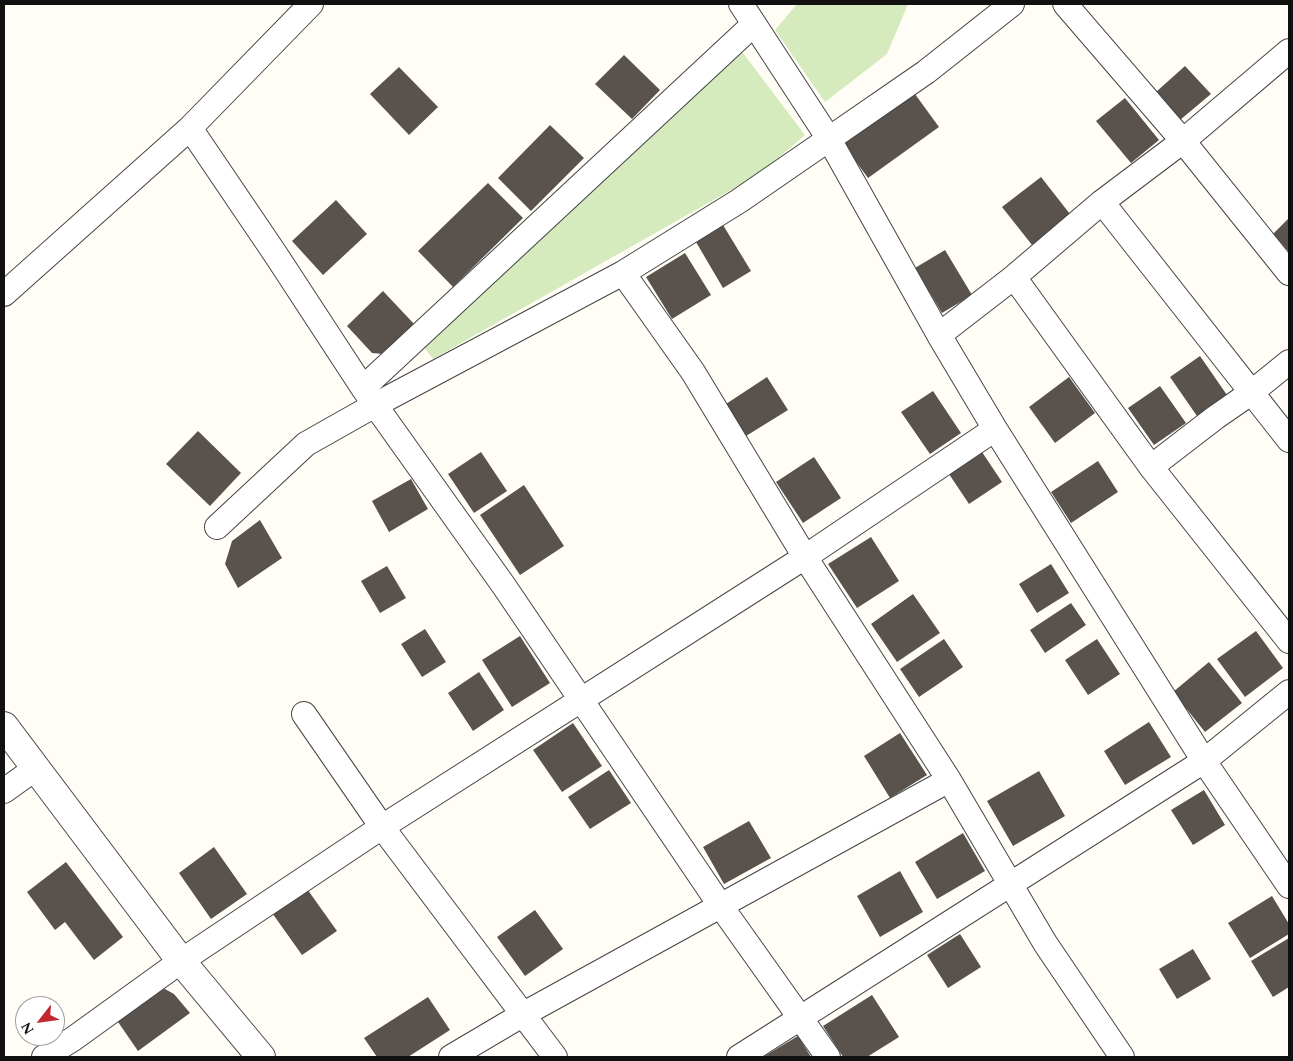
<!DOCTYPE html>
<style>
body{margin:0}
#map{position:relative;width:1293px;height:1061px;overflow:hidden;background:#fffdf5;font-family:Spectral,serif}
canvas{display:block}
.frame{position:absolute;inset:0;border:5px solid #111;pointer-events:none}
.north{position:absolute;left:15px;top:996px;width:50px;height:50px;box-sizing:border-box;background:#fff;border:1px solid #a0a0a0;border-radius:50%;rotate:240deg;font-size:14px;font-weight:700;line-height:20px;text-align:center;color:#111}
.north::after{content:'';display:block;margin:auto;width:18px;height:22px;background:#c4262e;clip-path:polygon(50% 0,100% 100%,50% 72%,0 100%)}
</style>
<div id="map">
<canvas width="1293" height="1061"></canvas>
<div class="frame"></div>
<div class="north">N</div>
</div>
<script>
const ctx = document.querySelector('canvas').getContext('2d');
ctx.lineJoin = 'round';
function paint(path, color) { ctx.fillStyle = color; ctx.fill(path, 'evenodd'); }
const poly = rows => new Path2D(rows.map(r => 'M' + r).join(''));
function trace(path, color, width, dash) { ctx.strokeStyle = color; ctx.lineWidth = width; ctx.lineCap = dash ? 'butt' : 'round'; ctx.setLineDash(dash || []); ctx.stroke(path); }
const green = poly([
 [797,4,908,4,887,54,825,102,775,30],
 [740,49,805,135,761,173,433,359,424,347]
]);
const building = poly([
 [624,55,660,90,632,119,595,84],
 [1185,66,1211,94,1180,120,1156,92],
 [399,67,438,107,409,135,370,94],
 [912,90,939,127,868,178,841,141],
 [1125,98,1159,140,1131,163,1096,121],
 [550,125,584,158,531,211,498,178],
 [1041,177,1070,214,1032,245,1002,207],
 [488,183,523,218,453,287,418,251],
 [336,200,367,234,323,275,292,241],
 [1289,218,1289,252,1273,234],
 [723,225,751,271,723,288,696,242],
 [945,250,972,295,942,313,915,268],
 [685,253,711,295,672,319,646,277],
 [383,291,415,325,383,354,372,353,347,326],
 [1200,356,1227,395,1197,416,1170,377],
 [767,377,788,410,746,436,726,404],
 [1069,377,1095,413,1055,443,1029,407],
 [1160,386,1186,423,1154,445,1128,408],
 [933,391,961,433,930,454,901,412],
 [198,431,241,473,210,506,166,464],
 [481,452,507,491,474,513,448,474],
 [982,452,1002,482,969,504,949,474],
 [814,457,841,498,803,523,776,482],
 [1098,461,1118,492,1071,523,1051,492],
 [411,479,428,509,389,532,372,501],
 [524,485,564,546,520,575,480,515],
 [260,520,282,558,238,588,225,564,232,541],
 [871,537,899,581,857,608,828,564],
 [1051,564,1069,593,1037,613,1019,584],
 [387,566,406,598,380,613,361,581],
 [913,594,940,633,897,662,871,624],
 [1071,603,1086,625,1045,653,1030,630],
 [425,629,446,662,422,677,401,644],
 [1256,631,1283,668,1245,697,1217,659],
 [520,636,550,683,512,707,482,660],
 [944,639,963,667,919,697,900,669],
 [1097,639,1120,674,1088,695,1065,660],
 [1209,662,1242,703,1205,732,1173,692],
 [479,672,504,710,473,731,448,693],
 [1149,722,1171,757,1125,785,1104,751],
 [573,723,602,766,562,792,533,750],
 [900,733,927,775,890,798,864,756],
 [609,770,631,803,590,829,568,797],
 [1039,771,1065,816,1013,846,987,801],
 [1204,790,1225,825,1193,845,1171,810],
 [749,821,771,858,724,884,703,847],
 [963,833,985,871,937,899,915,862],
 [214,847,247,894,211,919,179,873],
 [66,862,123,937,94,960,65,922,55,930,27,892],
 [900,871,923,912,880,937,857,896],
 [305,886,337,931,302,955,270,910],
 [1272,896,1289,924,1289,934,1250,958,1228,923],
 [535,910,563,949,525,976,497,937],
 [960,934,981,967,948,988,927,955],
 [1289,938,1289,987,1273,997,1251,961],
 [1193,949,1211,979,1177,999,1159,969],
 [165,989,174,994,190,1013,138,1051,116,1019,160,990],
 [872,995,899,1037,867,1057,843,1057,823,1026],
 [428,997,450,1030,408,1057,377,1057,364,1038],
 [798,1036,811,1057,763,1057]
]);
const minor = poly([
 [741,4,829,139,939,335,995,429,1204,761,1289,886],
 [1065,4,1183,141,1289,273],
 [190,128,276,255,363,388,504,586,720,905,828,1057],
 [1102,202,1289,440],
 [623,273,693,372,805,557,949,780,1045,943,1122,1057],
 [1014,277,1151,467,1289,641],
 [4,294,190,128,311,4],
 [939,335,1014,277,1102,202,1183,141,1289,51],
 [363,388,754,24],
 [1151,467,1216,417,1252,392,1289,362],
 [217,527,306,444,375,405,623,273,739,201,829,139,926,72,1012,4],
 [304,714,382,827,555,1057],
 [4,791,36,768],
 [44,1057,73,1039,181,961,382,827,805,557,995,429],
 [451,1057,522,1015,949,780],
 [739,1057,1204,761,1289,692]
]);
const tertiary = poly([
 [4,726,181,961,261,1057]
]);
paint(green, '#d5ebbd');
paint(building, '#5a524d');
trace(minor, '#444', 26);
trace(tertiary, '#444', 30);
trace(minor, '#fff', 24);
trace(tertiary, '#fff', 28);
</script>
